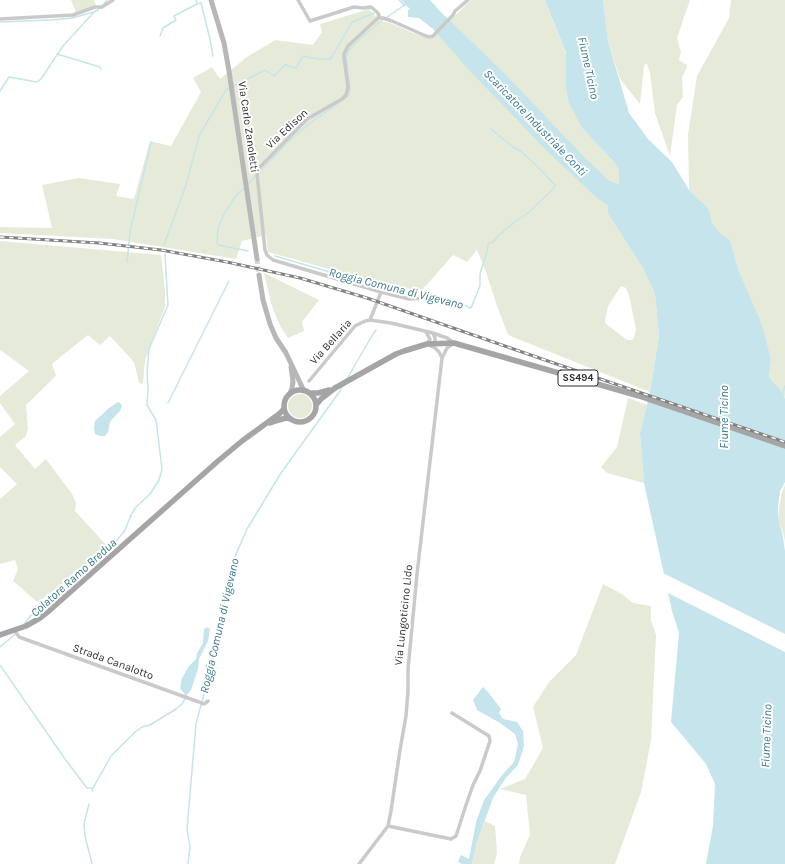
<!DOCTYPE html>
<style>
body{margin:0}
canvas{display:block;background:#fff}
</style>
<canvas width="785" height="864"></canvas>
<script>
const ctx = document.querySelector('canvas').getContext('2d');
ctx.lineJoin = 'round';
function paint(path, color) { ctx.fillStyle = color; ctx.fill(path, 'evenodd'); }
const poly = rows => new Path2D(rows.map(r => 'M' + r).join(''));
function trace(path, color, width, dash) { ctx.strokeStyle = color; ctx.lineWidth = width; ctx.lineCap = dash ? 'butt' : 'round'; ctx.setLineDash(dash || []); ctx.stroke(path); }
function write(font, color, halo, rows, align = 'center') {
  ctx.font = font + ' Karla,sans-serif'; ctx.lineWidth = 4; ctx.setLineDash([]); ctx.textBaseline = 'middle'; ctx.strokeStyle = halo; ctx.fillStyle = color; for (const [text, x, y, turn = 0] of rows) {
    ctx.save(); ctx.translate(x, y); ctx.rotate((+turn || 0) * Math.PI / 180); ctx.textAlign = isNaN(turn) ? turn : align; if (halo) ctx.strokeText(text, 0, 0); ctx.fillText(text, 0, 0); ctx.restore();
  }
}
const green = poly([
 [71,0,94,0,96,5,76,12],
 [471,0,545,0,566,54,566,88,582,128,614,162,619,171,619,185,642,266,655,294,659,336,650,392,508,335,497,306,486,272,477,250,467,262,453,255,423,289,400,289,268,252,266,235,242,241,236,259,113,239,0,233,0,227,52,228,42,185,79,178,120,184,116,196,134,199,150,141,171,146,201,92,193,78,212,67,220,79,247,57,275,40,313,45,322,32,320,24,369,9,380,21,390,23,413,33,431,39],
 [621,286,626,288,630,299,636,330,633,340,627,340,606,324,605,322,608,306],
 [603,0,690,0,677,38,681,52,679,60,687,65,687,67,682,77,683,97,677,105,670,156,655,113,650,73,647,64,644,65,640,104,620,79,608,41],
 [731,0,785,0,785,399,783,393,769,377,771,360,739,272,730,240,720,233,712,223,709,209,689,190,688,135,697,76,729,18],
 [0,241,161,255,165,290,165,307,145,360,143,384,139,383,134,362,110,336,100,345,88,335,52,364,56,376,26,405,28,428,26,436,15,445,35,469,46,459,72,494,76,503,75,511,109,548,40,601,36,601,13,581,18,569,15,560,0,564,0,499,17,484,0,467,0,437,15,424,0,403,0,396,29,371,0,350],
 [264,273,319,300,302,322,304,331,288,338,279,324,271,303],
 '288 406a12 12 0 1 1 24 0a12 12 0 1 1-24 0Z',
 [628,398,647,405,640,433,644,483,607,473,601,467,617,447],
 [785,485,785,542,783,532,779,523,779,508,782,492],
 [603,584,622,594,633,603,651,606,651,620,656,635,651,740,641,792,615,864,519,864,520,857,530,835,526,795,500,789,525,779,543,748,533,707,549,682,576,655],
 [485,821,495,826,497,853,494,864,472,864,477,842]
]);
const water = poly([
 [401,0,430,0,441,12,507,76,584,157,608,180,619,185,619,171,614,162,582,128,569,103,566,88,566,53,545,0,603,0,608,41,629,113,648,139,672,162,689,190,709,209,712,223,720,233,730,240,739,272,762,325,771,360,769,377,783,393,785,399,785,482,780,491,778,508,779,523,782,532,785,551,785,864,706,864,713,826,715,784,706,764,671,722,679,633,672,611,644,483,640,433,650,392,659,336,655,294,642,266,608,213,608,205,597,198,550,154,469,70,433,29,419,18,408,17,408,10,410,9],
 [118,402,120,403,122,406,120,411,116,415,110,422,108,432,105,436,100,436,95,434,94,428,95,421,109,408],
 [207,627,210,629,208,641,199,659,198,669,191,690,186,696,180,688,182,678,189,666,196,659,197,653,203,643,204,629],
 [483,687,488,692,501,709,499,713,503,719,517,722,523,731,524,746,518,765,505,779,493,798,477,842,472,864,462,864,458,862,461,855,469,859,476,822,484,800,503,774,514,762,518,744,515,734,500,723,477,710,473,700]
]);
const pier = poly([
 [661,572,785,634,785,652,666,592]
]);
const stream = poly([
 [196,0,197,4,201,3,210,39,213,56],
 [399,0,405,6],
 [103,5,107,0],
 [0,22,51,20,72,18,94,12],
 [160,36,163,28,176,20,174,16,197,4],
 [57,54,100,67,101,69],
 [234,86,265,70,274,76,285,65,296,68,303,56,317,59,330,59,336,50,352,22,374,13],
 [0,91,9,77,37,82,41,79,63,46,94,12,98,10,100,7],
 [247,185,289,141,310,123,347,97,349,94,350,89,346,57,349,50,360,39,377,24,406,4],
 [244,188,235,197,224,214,218,228,217,242,218,245,248,251],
 [164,245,186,185,199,136,226,90,230,88],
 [275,256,385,288,401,292,422,292,449,299,471,308,480,286,480,274,487,252,488,244,494,241,498,236,512,224,528,213,553,189,555,185,541,170,522,152,513,147,491,129],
 [127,262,130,232,151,142],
 [347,379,370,339,376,330],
 [783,393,785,386],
 [168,403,229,281],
 [24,624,29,618,35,610,112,547,125,530,131,515,136,507,150,494,159,480,162,469,156,420,147,405,148,388,147,372,149,349,168,305,165,254],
 [0,647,12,637,16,633],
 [0,665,65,759,77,775,87,788,93,788],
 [92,791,93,788,111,756,135,732,142,727,150,725,176,709,182,704,185,699],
 [89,804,84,824,85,836,92,864],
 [188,864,190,847,187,829,196,724,214,656,227,588,233,561,247,529,281,473,340,391,343,385]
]);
const secondaryTunnel = poly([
 [257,259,259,275]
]);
const minor = poly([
 [298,0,310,21,354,7,363,8,371,7,377,12,379,15,378,18],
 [378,18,383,18,392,21,426,36,430,37,433,36,453,15,455,11,468,0],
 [0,19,73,15,95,7,102,7,113,0],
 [381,292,409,299,427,298],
 [370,320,381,292,273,260,267,255,265,250,257,174,259,168,307,119,342,99,346,95,348,87,344,57,344,54,348,46,378,18],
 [426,332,430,339,427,344,435,348,439,352,442,358],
 [433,344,435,342,435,338,433,333],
 [309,381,355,326,365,321,370,320,391,323,433,333,447,338,454,343,447,348,442,358,417,574,408,669,408,691,406,716,400,750,391,811,388,826,359,864],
 [15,631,19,637,199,702,204,704,208,701],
 [388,826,451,839,456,836,466,805,473,785,480,771,490,741,489,736,452,713]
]);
const secondary = poly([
 [211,0,224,43,229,71,257,259],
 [259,275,263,300,270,324,276,338,286,353,304,391],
 [290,394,292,388,293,382,291,367]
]);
const primary = poly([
 '284 406a16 16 0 1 1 32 0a16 16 0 1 1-32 0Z',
 [309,393,318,393,329,390],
 [316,405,321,399,335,388,396,354,404,351,427,344,454,343,639,396,785,446],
 [270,423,279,420,286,418,291,419],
 [0,635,26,626,40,618,50,610,218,461,242,441,279,414,284,409]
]);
const rail = poly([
 [0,237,99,243,161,250,227,262,300,278,367,298,545,360,785,442]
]);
const shields = [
 [578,378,40]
];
const shieldNames = [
 ["SS494",578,378]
];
const streetNames = [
 ["Via Carlo Zanoletti",248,127,82],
 ["Via Edison",287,129,-43],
 ["Via Bellaria",331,342,-48],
 ["Via Lungoticino Lido",404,615,-84],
 ["Strada Canalotto",113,662,20]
];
const waterNames = [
 ["Fiume Ticino",588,68,78],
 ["Scaricatore Industriale Conti",535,123,46],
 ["Roggia Comuna di Vigevano",396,289,14],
 ["Fiume Ticino",725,417,-90],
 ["Colatore Ramo Bredua",74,578,-42],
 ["Roggia Comuna di Vigevano",220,626,-77],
 ["Fiume Ticino",767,736,-88]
];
paint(green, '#e6ebd9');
paint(water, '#c5e4ec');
paint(pier, '#fff');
trace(stream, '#c5e4ec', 1.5);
trace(secondaryTunnel, '#d5d5d5', 5, [5, 2.5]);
trace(minor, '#cacaca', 3.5);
trace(secondary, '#b7b7b7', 5);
trace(primary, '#a5a5a5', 5.5);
trace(rail, '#828282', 3);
trace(rail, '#fff', 1.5, [4.5]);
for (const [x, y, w] of shields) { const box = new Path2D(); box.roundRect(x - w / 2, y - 8, w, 16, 3); ctx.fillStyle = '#fff'; ctx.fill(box); trace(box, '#2d2d2d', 1); }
write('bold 10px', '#2d2d2d', null, shieldNames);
write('11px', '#2d2d2d', '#fff', streetNames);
write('italic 12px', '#377a8b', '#fff', waterNames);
</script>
